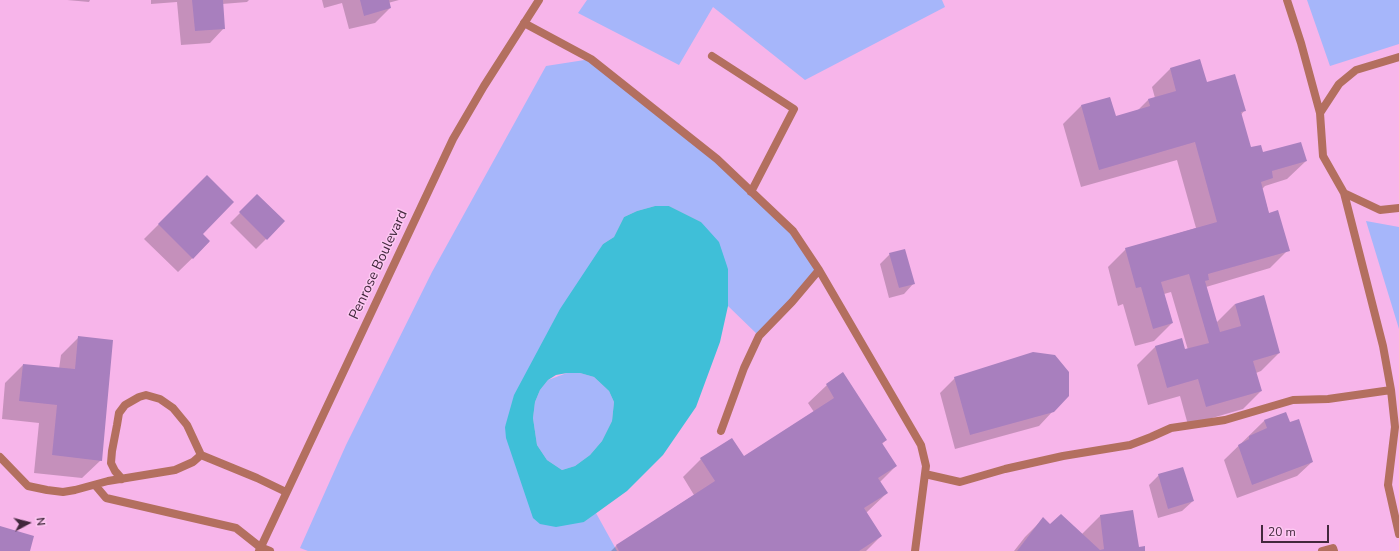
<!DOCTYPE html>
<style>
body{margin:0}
#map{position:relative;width:1399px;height:551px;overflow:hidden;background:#f7b5ea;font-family:"Nunito Sans",sans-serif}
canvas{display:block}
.north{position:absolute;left:8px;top:503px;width:40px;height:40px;-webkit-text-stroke:3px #fdc8f2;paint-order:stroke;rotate:83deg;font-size:11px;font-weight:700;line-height:16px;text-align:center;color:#42283d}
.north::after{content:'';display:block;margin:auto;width:14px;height:18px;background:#42283d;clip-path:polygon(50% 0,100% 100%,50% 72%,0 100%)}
.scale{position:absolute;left:1261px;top:525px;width:68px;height:18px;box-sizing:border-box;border:2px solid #42283d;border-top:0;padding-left:5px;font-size:12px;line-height:14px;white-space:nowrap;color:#42283d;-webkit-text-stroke:3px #fdc8f2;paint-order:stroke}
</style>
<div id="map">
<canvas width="1399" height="551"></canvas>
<div class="north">N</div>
<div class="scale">20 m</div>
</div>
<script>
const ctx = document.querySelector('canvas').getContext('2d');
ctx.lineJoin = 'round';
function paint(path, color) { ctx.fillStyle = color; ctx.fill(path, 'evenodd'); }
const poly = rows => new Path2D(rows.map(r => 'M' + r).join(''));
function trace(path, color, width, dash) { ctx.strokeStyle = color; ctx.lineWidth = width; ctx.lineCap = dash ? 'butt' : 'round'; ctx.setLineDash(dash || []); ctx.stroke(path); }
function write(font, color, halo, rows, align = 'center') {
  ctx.font = font + ' "Nunito Sans",sans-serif'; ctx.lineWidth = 3; ctx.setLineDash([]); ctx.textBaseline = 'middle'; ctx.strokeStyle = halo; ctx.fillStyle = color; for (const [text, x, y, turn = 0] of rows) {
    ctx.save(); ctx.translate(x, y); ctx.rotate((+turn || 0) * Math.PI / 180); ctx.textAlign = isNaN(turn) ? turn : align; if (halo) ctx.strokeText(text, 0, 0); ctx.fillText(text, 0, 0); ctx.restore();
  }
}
const green = poly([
 [587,0,942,0,945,7,805,80,713,7,679,65,578,13],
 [1307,0,1399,0,1399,44,1330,66],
 [591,59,717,159,793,231,819,270,759,336,728,306,728,269,701,222,669,206,655,206,637,211,624,217,614,237,603,244,505,427,584,522,596,513,617,551,308,551,300,548,346,445,432,272,546,66],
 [1366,221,1399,227,1399,329],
 [567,373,580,373,594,377,609,391,614,402,612,421,602,441,590,455,575,466,562,470,547,460,537,445,533,418,535,402,540,390,548,380]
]);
const water = poly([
 [655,206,669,206,701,222,719,242,728,269,728,306,720,342,696,407,663,455,627,491,584,522,556,527,540,524,533,518,506,438,505,427,514,395,560,309,603,244,614,237,624,217,637,211],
 [567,373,580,373,594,377,609,391,614,402,612,421,602,441,590,455,575,466,562,470,547,460,537,445,533,418,535,402,540,390,548,380,556,375]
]);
const shadow = poly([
 [67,0,90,0,89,2],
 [151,0,249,0,247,2,222,4,224,28,210,43,181,45,177,2,151,4],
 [322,0,399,0,388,3,390,8,375,23,349,29,342,3,324,8],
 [1170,69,1206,83,1244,111,1241,115,1250,149,1263,153,1306,161,1287,179,1265,186,1262,189,1269,214,1288,250,1270,268,1206,287,1216,323,1235,304,1279,353,1261,371,1256,373,1261,391,1243,409,1188,425,1180,396,1148,405,1137,365,1155,347,1181,339,1185,351,1188,350,1171,292,1164,294,1172,323,1154,341,1135,346,1123,304,1118,306,1108,267,1126,249,1196,228,1177,160,1081,187,1063,124,1081,106,1110,98,1115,117,1137,111,1148,100,1155,98,1152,87],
 [207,176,201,234,209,242,178,272,144,239],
 [257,196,284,221,256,249,230,223],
 [890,254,914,283,904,294,889,298,880,264],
 [79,337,101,460,82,478,34,473,39,423,2,419,5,383,23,365,59,369,61,355],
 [955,378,1053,411,1039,426,955,449,940,393],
 [827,385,886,440,882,444,896,466,880,482,887,493,866,513,881,536,866,551,611,551,616,546,694,495,683,477,701,459,731,439,744,458,814,412,808,403],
 [1286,413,1289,423,1312,462,1297,476,1237,498,1224,460,1264,421],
 [1159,475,1193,501,1182,511,1158,518,1149,485],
 [1101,515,1138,548,1144,551,1014,551,1025,537,1043,519,1050,525,1082,534]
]);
const building = poly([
 [192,0,223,0,225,29,195,31],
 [360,0,389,0,391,8,364,16],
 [1200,59,1207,82,1235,74,1246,111,1241,112,1251,147,1261,145,1263,152,1301,142,1307,161,1272,171,1273,178,1261,182,1269,213,1278,210,1290,251,1208,274,1209,280,1205,281,1220,332,1241,326,1235,304,1264,295,1280,353,1253,361,1262,391,1206,407,1198,379,1167,388,1155,346,1182,338,1185,349,1209,343,1189,274,1161,282,1173,323,1153,329,1141,287,1136,288,1125,248,1217,222,1195,142,1099,170,1081,105,1110,97,1116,116,1150,106,1148,99,1176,91,1170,68],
 [207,175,234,202,203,234,210,241,193,259,158,224],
 [257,194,285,221,267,240,239,212],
 [905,249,915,284,899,288,889,253],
 [78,336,113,340,102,461,52,455,57,405,19,401,23,364,75,369],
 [1033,352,1055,355,1069,372,1069,396,1054,412,970,435,954,377],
 [843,372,887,440,882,443,897,466,878,478,888,493,864,508,882,536,859,551,619,551,616,545,715,481,700,458,732,438,744,456,834,398,826,384],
 [1286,412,1290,422,1299,419,1313,462,1252,485,1238,445,1249,439,1249,436,1267,428,1264,420],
 [1183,467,1194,501,1168,509,1158,474],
 [1133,510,1139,547,1145,546,1145,551,1017,551,1043,517,1050,524,1061,514,1100,550,1104,549,1100,515],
 [0,526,34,536,30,551,0,551]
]);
const service = poly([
 [1287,0,1301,43,1320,113],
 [524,23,591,59,717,159,793,231,819,270,921,445,926,466,915,551],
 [712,56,794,109,751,192],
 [1399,57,1356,70,1339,84,1320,113,1323,156,1344,193,1380,210,1399,208],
 [1344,193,1383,346,1391,390,1395,427,1388,485,1399,534],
 [721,431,744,368,759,336,792,302,819,270],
 [0,457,28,486,47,490,63,492,75,490,108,481,175,470,193,462,201,455,257,478,286,492],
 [925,474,960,482,1005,469,1063,456,1130,445,1151,437,1171,428,1225,420,1293,400,1328,399,1391,390],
 [122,479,115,471,111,463,112,451,117,425,119,413,125,405,139,397,146,395,160,399,173,408,187,425,201,455],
 [95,485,106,498,236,528,260,547,270,551],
 [1322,551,1333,548,1334,551]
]);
const tertiary = poly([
 [259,551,453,139,484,86,539,0]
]);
const streetNames = [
 ["Penrose Boulevard",379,265,-65]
];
paint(green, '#a6b6fa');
paint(water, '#3fbfd8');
paint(shadow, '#0003');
paint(building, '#a87fbe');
trace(service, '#b36f5f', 8);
trace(tertiary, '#b36f5f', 8);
write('14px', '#42283d', '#fdc8f2', streetNames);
</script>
